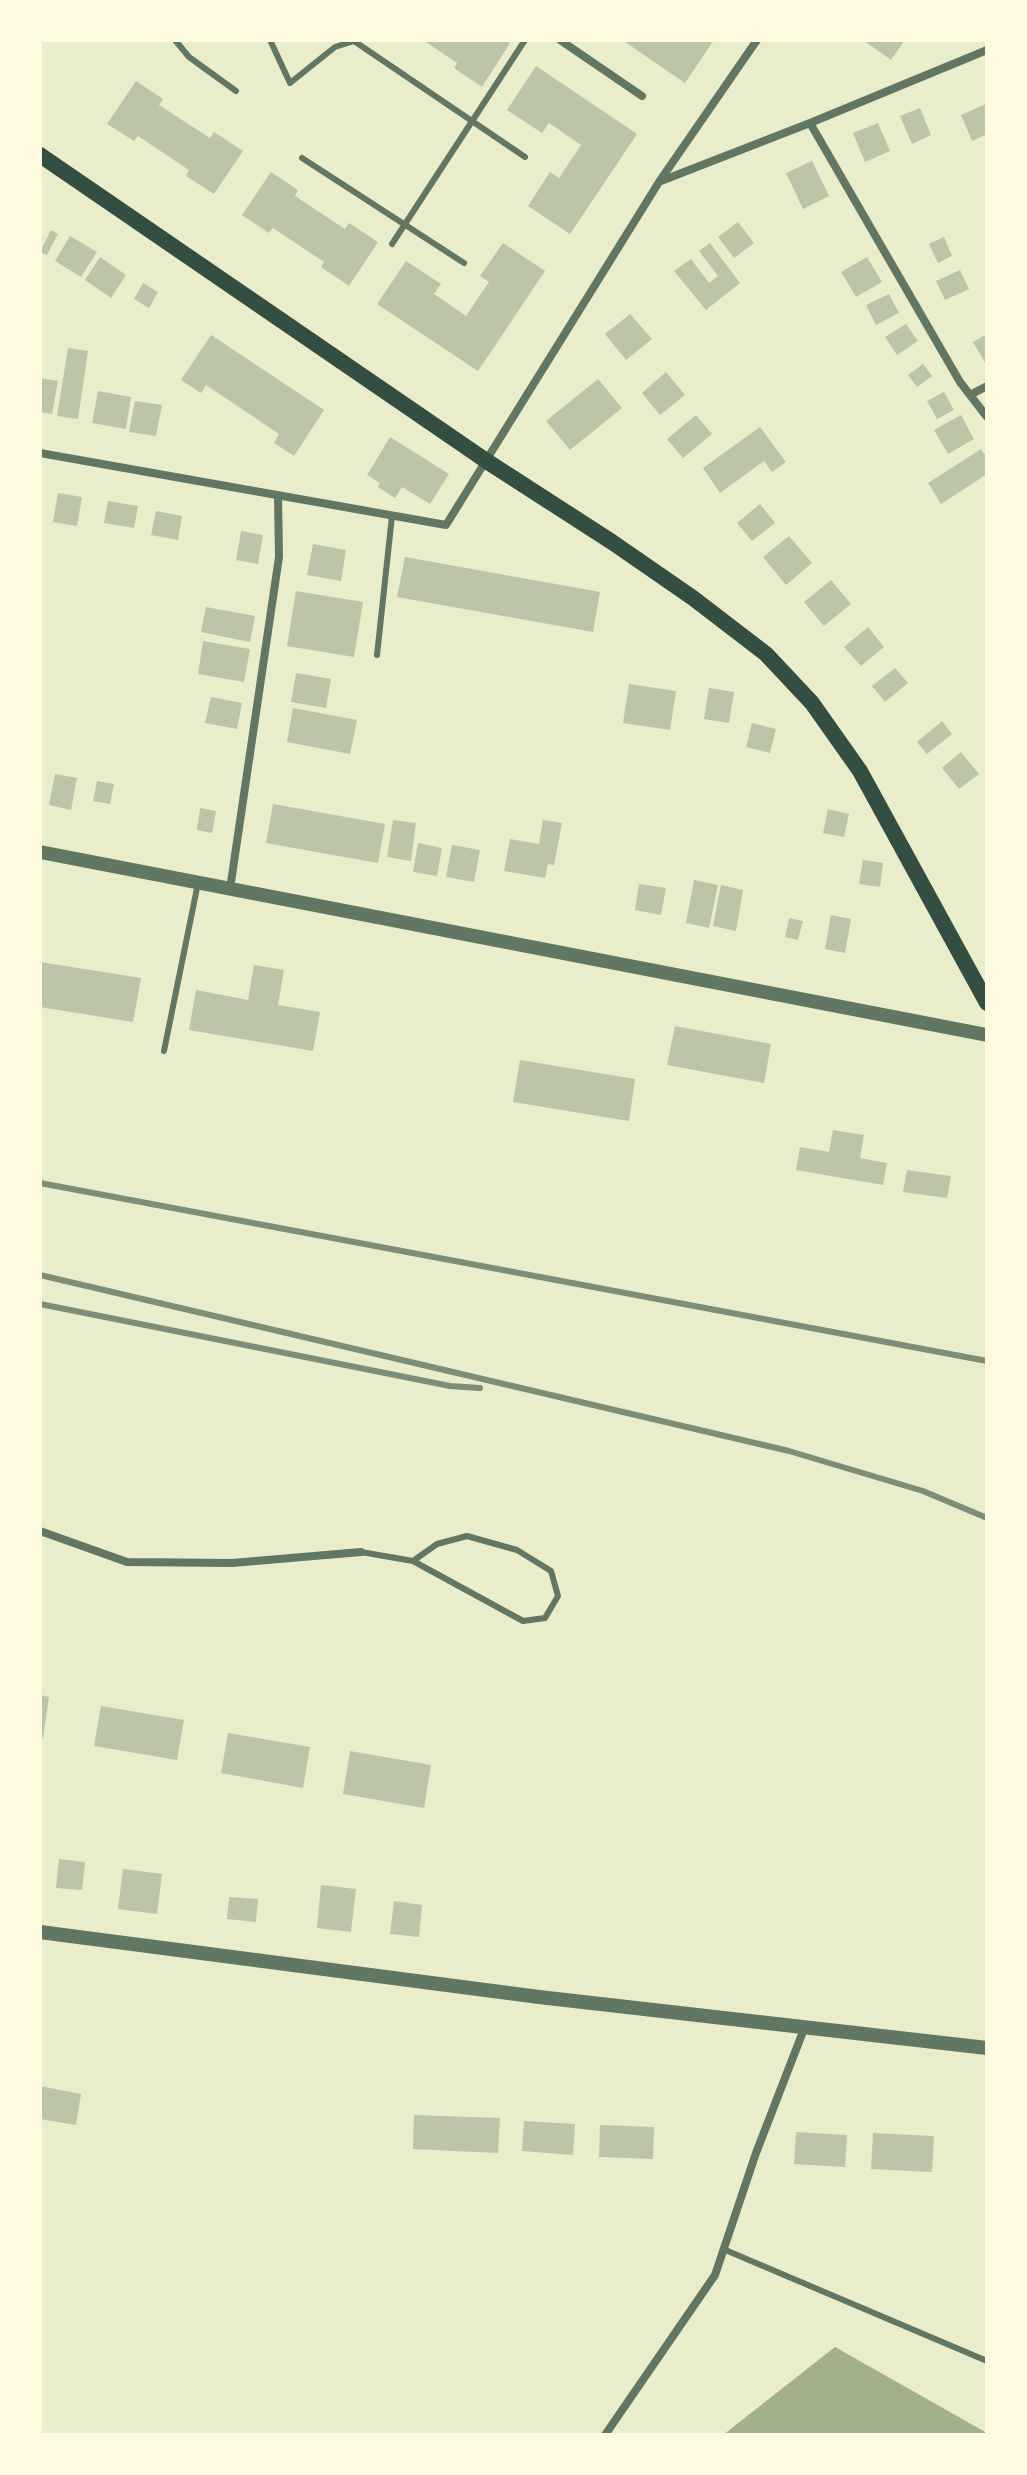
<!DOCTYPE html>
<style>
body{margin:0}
#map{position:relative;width:1027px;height:2475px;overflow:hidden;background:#e9edc9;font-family:"IBM Plex Serif",serif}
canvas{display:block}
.frame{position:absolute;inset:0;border:42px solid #fefae0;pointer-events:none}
</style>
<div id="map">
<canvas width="1027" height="2475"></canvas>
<div class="frame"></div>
</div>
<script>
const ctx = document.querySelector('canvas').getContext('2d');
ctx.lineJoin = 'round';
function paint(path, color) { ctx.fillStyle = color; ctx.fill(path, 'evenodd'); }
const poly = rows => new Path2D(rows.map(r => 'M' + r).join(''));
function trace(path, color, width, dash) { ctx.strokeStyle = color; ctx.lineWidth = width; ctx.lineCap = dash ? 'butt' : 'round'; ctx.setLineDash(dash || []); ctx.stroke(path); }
const water = poly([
 [835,2347,987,2433,987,2435,723,2435]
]);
const building = poly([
 [423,40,505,40,510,43,482,87,454,68,457,63],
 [622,40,714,40,685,83],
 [863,40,905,40,891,60],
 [536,66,637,134,570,234,528,206,550,172,559,178,581,145,549,123,542,133,507,110],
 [136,81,163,99,159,105,210,138,214,132,243,151,214,194,186,176,189,170,138,136,134,141,107,124],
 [986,104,987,134,972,141,961,115],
 [920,108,931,135,912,144,900,116],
 [878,123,890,151,865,162,853,133],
 [812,161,829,196,803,209,786,173],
 [271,172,298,190,295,196,345,229,349,223,378,242,349,286,321,267,324,262,273,228,269,233,242,215],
 [738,222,754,243,734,258,718,237],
 [51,230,58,234,47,255,40,252],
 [70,236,97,252,81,277,55,261],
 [944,237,952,256,938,263,929,244],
 [503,243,545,271,478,371,377,304,406,261,441,284,434,294,466,316,489,282,480,276],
 [710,243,740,283,706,310,674,271,691,259,709,283,718,276,699,251],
 [100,257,126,275,111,298,85,280],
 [867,257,882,282,856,297,841,272],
 [960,270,969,289,945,300,936,281],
 [143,283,158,292,149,308,134,299],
 [889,294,899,313,876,325,866,305],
 [630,314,652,339,626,360,605,334],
 [906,324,918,341,897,355,885,337],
 [987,334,987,366,973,342],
 [211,335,324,410,294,456,274,443,279,434,206,385,201,393,181,380],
 [68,348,88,351,78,419,57,416],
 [923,364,932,376,917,387,908,375],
 [666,372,685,395,660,415,642,393],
 [40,378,58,381,52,414,40,412],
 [598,379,622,408,570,450,546,421],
 [98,391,131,397,126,429,92,423],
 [944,392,954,410,937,419,927,401],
 [135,401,162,405,156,436,129,432],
 [696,415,712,434,683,458,667,439],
 [961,415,974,439,948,454,934,430],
 [760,427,786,462,772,472,764,461,720,493,703,468],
 [390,437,449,474,430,504,402,487,395,498,378,487,380,483,367,475],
 [981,449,987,458,987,474,941,504,928,483],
 [58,493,82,497,77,526,53,522],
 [108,501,138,506,134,528,104,523],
 [760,504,775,523,752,541,737,523],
 [156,511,182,516,178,540,151,535],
 [241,531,263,535,258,564,236,560],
 [789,536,812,563,786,585,763,557],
 [313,544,346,550,341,581,307,575],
 [405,557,600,592,593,632,397,597],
 [831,580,851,604,824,626,804,602],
 [296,591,363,602,354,657,287,646],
 [206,607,255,616,250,642,201,632],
 [868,627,884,647,861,666,844,647],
 [203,641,250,649,244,682,198,674],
 [895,668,908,683,885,702,872,686],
 [296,673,331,679,326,708,291,702],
 [629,684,676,691,670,730,623,723],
 [709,688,734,692,729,723,704,719],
 [211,697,242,703,237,729,205,723],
 [293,708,357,720,350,754,287,742],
 [942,721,952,734,927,754,917,742],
 [752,723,776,729,770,753,746,747],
 [961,752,979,774,959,789,942,768],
 [55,774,77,778,71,810,49,805],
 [97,781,114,784,110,804,93,801],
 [273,804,385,824,378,863,266,843],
 [200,808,216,811,212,833,197,830],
 [828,809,849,814,844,837,823,833],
 [393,820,416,823,411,861,387,857],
 [543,820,562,823,554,865,548,864,545,878,504,871,510,839,539,844],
 [418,843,442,848,437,876,413,872],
 [452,845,480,850,474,882,446,877],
 [863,860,883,863,880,887,859,884],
 [694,880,718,885,709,928,686,923],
 [639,884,666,888,661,915,635,910],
 [721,885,743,890,736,931,713,926],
 [831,915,851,919,845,953,825,949],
 [789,918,803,921,798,940,785,937],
 [40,962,141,978,133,1022,40,1007],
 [254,965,284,970,278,1005,320,1012,313,1051,189,1030,196,990,248,1000],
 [675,1026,771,1044,764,1083,667,1065],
 [520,1060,635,1079,629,1121,513,1102],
 [833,1130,864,1135,860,1158,887,1163,883,1185,796,1170,800,1147,829,1152],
 [907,1170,951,1176,947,1198,903,1192],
 [40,1695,49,1697,43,1738,40,1737],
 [101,1706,184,1720,177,1760,94,1746],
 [228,1733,310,1747,303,1788,221,1773],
 [350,1751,431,1765,424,1808,343,1794],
 [59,1859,85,1862,82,1890,56,1888],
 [123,1869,162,1874,157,1914,118,1909],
 [321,1885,356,1889,351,1932,317,1928],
 [229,1897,258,1899,256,1922,227,1919],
 [394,1901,422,1905,419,1937,390,1934],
 [40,2086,81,2094,76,2125,40,2119],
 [414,2115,500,2118,498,2153,413,2149],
 [524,2121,575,2124,573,2155,522,2151],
 [600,2125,654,2127,653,2159,599,2157],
 [796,2132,847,2135,845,2167,794,2164],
 [873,2133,934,2136,932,2172,871,2169]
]);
const service = poly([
 [175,40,189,57,236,91],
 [270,40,290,83,335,47,354,41,525,157],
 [302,158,464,263],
 [392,244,525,40],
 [377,655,392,516],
 [164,1051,198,883],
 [361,1552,413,1561,523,1621,545,1618,558,1596,551,1571,517,1550,467,1536,437,1544,413,1561],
 [723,2249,987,2361]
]);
const minor = poly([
 [560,40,642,96],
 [810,123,960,382,987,417],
 [661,181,810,123,987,50],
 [970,395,987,386],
 [40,453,446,525,659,182,757,40],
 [230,889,279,557,278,495],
 [40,1531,127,1562,232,1563,361,1552],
 [605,2435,715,2275,756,2153,804,2029]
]);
const tertiary = poly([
 [40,852,987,1035],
 [40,1932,539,1997,987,2048]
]);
const secondary = poly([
 [40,155,488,462,612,542,693,598,766,654,812,703,860,771,987,1003]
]);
const rail = poly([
 [40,1183,987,1361],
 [40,1275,789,1451,923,1491,987,1518],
 [40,1304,450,1386,480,1388]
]);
paint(water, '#a3b18a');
paint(building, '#bcc5a7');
trace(service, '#617663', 6);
trace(minor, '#617663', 8);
trace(tertiary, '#617663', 14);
trace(secondary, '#344e41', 16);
trace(rail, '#7c8e77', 6);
</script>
